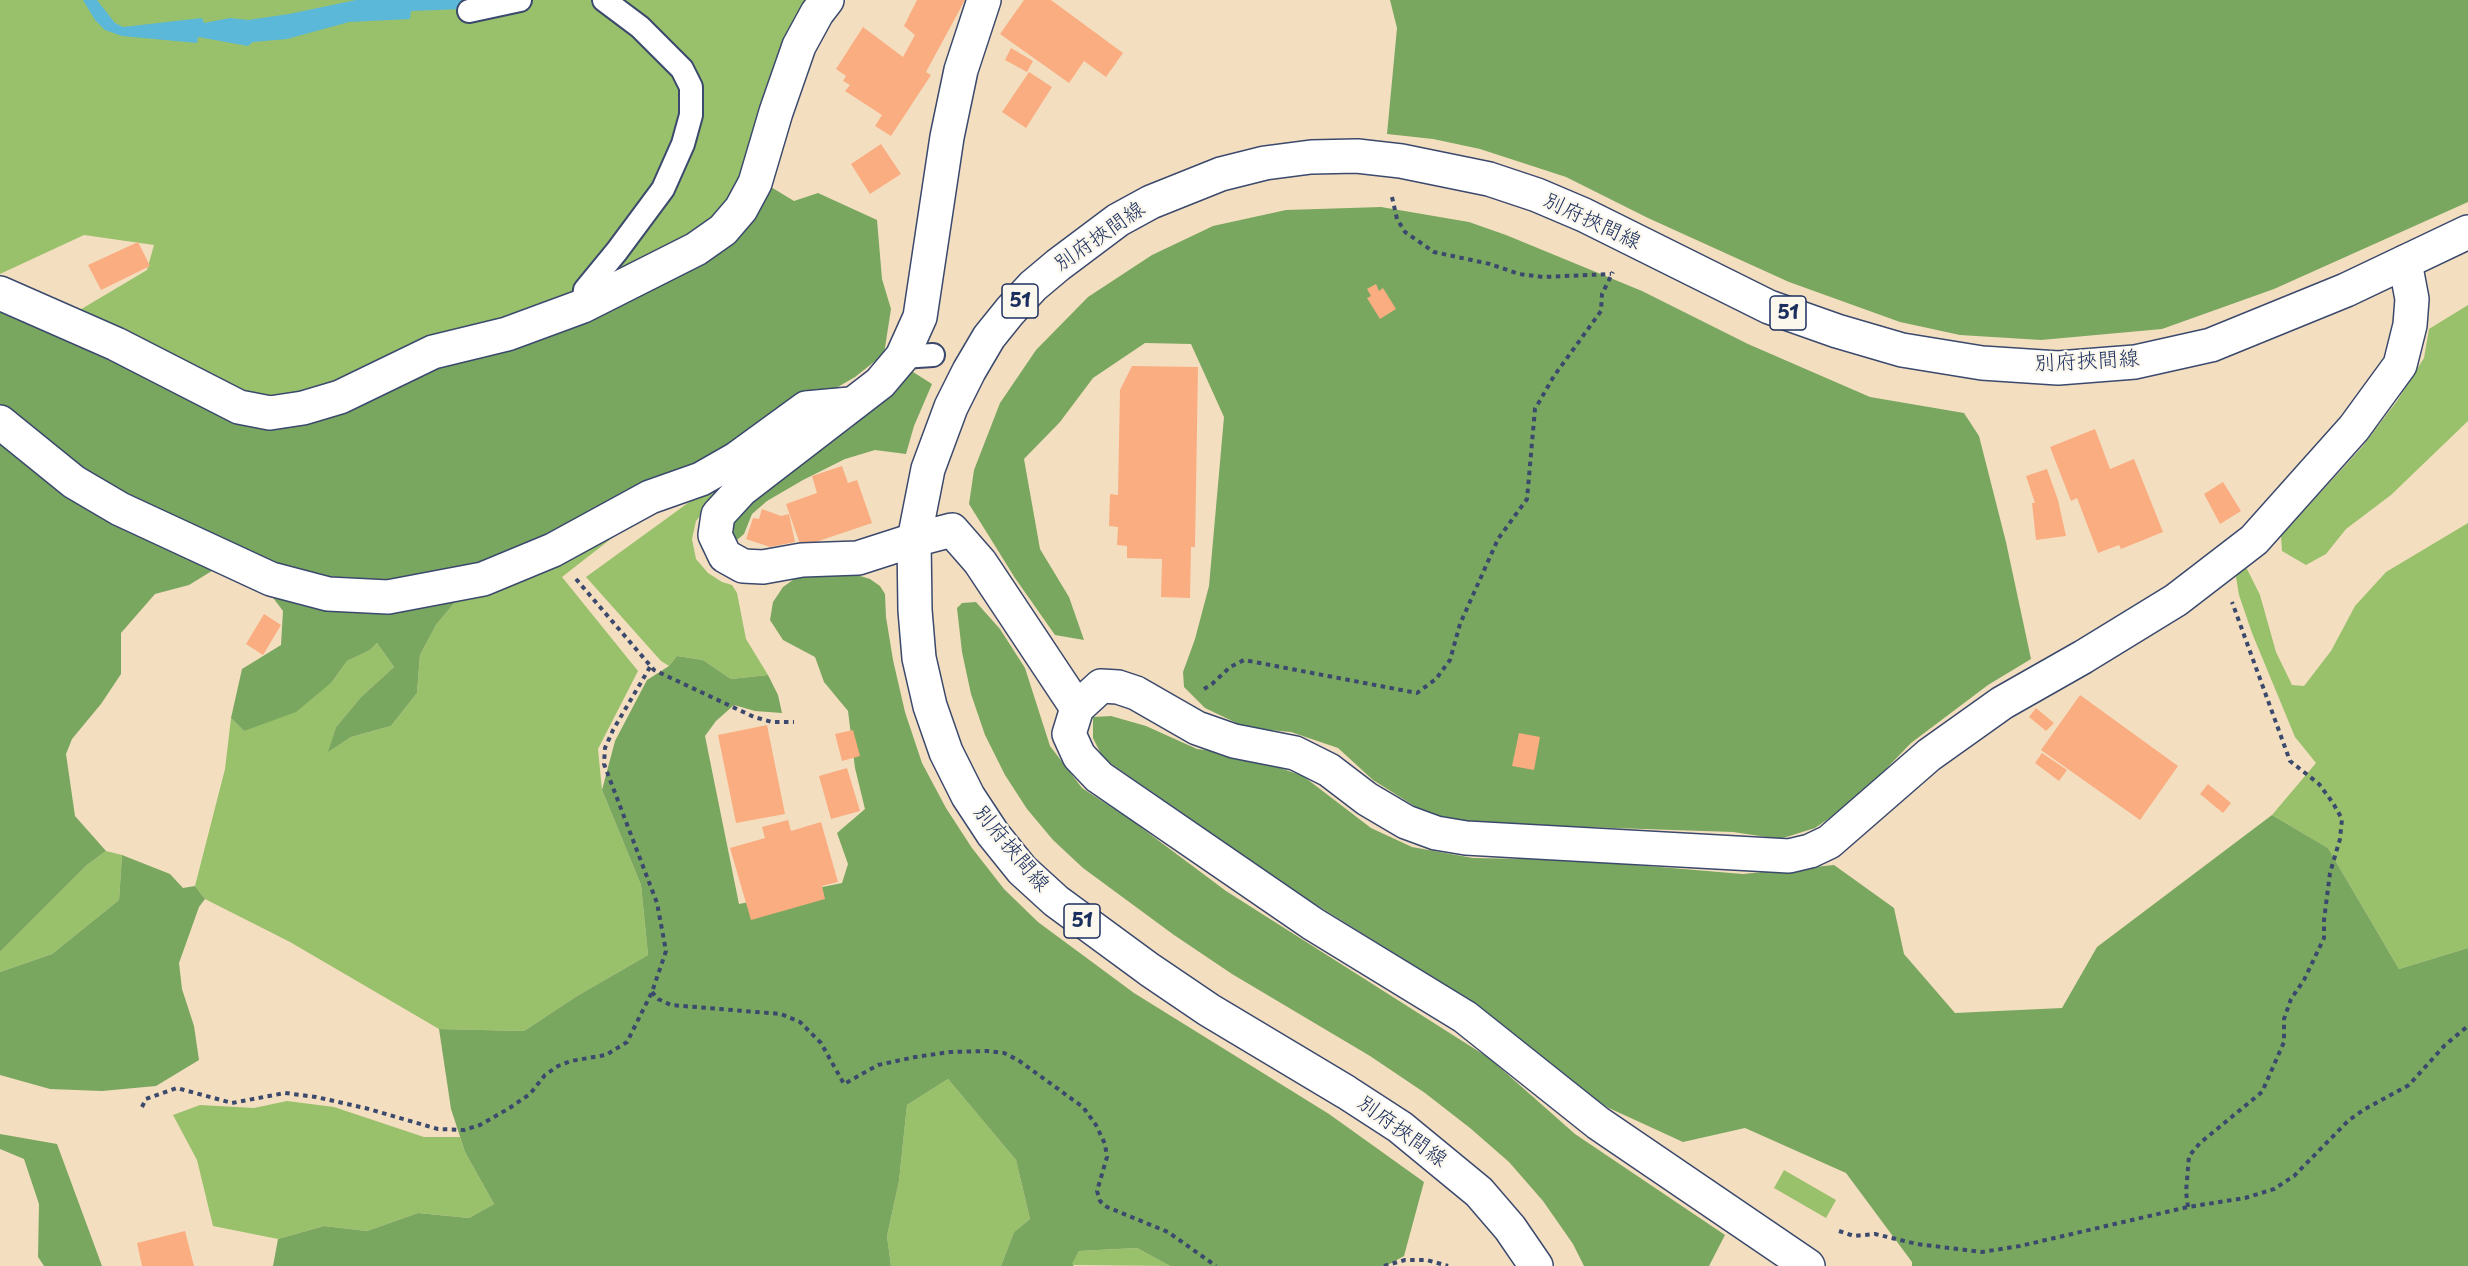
<!DOCTYPE html>
<meta charset="utf-8">
<style>
body{margin:0}
canvas{display:block;background:#f3dec0}
</style>
<canvas width="2468" height="1266"></canvas>
<script>
const ctx = document.querySelector('canvas').getContext('2d');
ctx.lineJoin = 'round';
function paint(path, color) { ctx.fillStyle = color; ctx.fill(path, 'evenodd'); }
const poly = rows => new Path2D(rows.map(r => 'M' + r).join(''));
function trace(path, color, width, dash) { ctx.strokeStyle = color; ctx.lineWidth = width; ctx.lineCap = dash ? 'butt' : 'round'; ctx.setLineDash(dash || []); ctx.stroke(path); }
function write(font, color, halo, rows, align = 'center') {
  ctx.font = font + ' "Playpen Sans","Klee One",sans-serif'; ctx.lineWidth = 4.5; ctx.setLineDash([]); ctx.textBaseline = 'middle'; ctx.strokeStyle = halo; ctx.fillStyle = color; for (const [text, x, y, turn = 0] of rows) {
    ctx.save(); ctx.translate(x, y); ctx.rotate((+turn || 0) * Math.PI / 180); ctx.textAlign = isNaN(turn) ? turn : align; if (halo) ctx.strokeText(text, 0, 0); ctx.fillText(text, 0, 0); ctx.restore();
  }
}
const green = poly([
 [0,0,592,0,591,3,636,30,673,65,686,110,656,189,578,289,552,302,324,389,296,395,266,397,231,387,194,372,134,334,73,314,147,270,154,245,84,235,0,274],
 [613,0,809,0,741,181,707,228,592,287,655,206,695,84],
 [2468,305,2468,421,2391,495,2346,529,2326,554,2306,565,2282,551,2281,536,2362,447,2397,401,2424,358,2429,329],
 [743,463,696,521,692,539,696,559,708,573,722,582,732,585,737,593,746,639,768,675,731,679,703,660,677,656,669,666,661,661,586,577],
 [657,503,562,577,638,671,598,749,602,790,641,885,648,955,577,996,524,1031,439,1029,290,942,205,899,195,886,225,769,231,718,244,731,332,682,347,661,370,650,377,643,394,667,361,697,336,727,329,751,351,737,391,726,417,693,420,655,436,625,466,589],
 [2468,523,2468,948,2399,969,2328,848,2272,815,2316,763,2295,737,2252,633,2239,595,2236,577,2245,565,2260,595,2276,652,2292,685,2304,686,2331,651,2355,606,2386,572],
 [106,851,122,855,119,900,52,954,0,972,0,952,87,865],
 [948,1079,1016,1160,1030,1219,1014,1232,1001,1266,891,1266,887,1236,899,1181,907,1105],
 [287,1101,334,1107,424,1137,460,1137,465,1152,494,1204,469,1218,418,1213,367,1231,324,1226,278,1239,213,1226,197,1160,173,1115,200,1105,254,1108],
 [1784,1170,1836,1200,1826,1218,1774,1188],
 [1137,1248,1170,1266,1071,1265,1079,1251]
]);
const forest = poly([
 [1390,0,2468,0,2468,202,2274,289,2162,329,2041,340,1960,335,1900,322,1789,282,1648,218,1566,177,1480,149,1433,139,1387,134,1397,28],
 [766,184,794,201,818,193,877,220,882,279,891,309,884,354,855,377,750,438,550,540,418,582,324,585,115,498,0,408,0,307,239,421,270,430,293,425,431,370,596,311],
 [1381,207,1469,222,1506,235,1642,291,1748,344,1870,397,1964,413,1979,436,2006,542,2031,659,1988,685,1911,743,1857,799,1815,828,1780,839,1733,832,1466,823,1427,814,1373,780,1338,748,1291,732,1247,728,1205,708,1184,687,1183,672,1195,639,1209,586,1224,417,1191,344,1145,343,1093,378,1060,422,1024,459,1040,549,1069,597,1084,640,1055,635,1015,578,969,504,974,470,1000,403,1036,350,1088,297,1152,255,1213,226,1286,210],
 [910,370,932,384,914,426,906,454,875,450,845,459,803,480,767,501,752,514,744,534,737,540,730,529,732,514,803,458,826,446,852,427],
 [0,439,220,566,189,585,155,594,121,633,121,674,101,704,72,739,66,754,75,816,106,851,87,865,0,952],
 [847,572,870,579,880,586,885,594,886,617,893,660,905,712,922,763,946,808,972,848,1004,889,1038,922,1134,993,1329,1114,1424,1182,1404,1256,1386,1266,1170,1266,1137,1248,1079,1251,1072,1264,1074,1266,1001,1266,1014,1232,1030,1219,1016,1160,948,1079,907,1105,899,1181,887,1236,891,1266,273,1266,278,1239,324,1226,367,1231,418,1213,469,1218,494,1204,465,1152,451,1109,439,1029,524,1031,577,996,648,955,641,885,602,790,615,741,647,680,669,666,677,656,703,660,731,679,768,675,778,695,782,713,755,711,734,705,716,721,705,736,739,904,842,883,848,864,837,833,865,809,855,768,848,711,824,682,815,657,783,640,770,620,773,602,783,587,797,577],
 [262,583,466,589,436,625,420,655,417,693,391,726,351,737,328,752,336,727,361,697,394,667,377,643,370,650,347,661,332,682,296,712,244,731,231,718,242,669,281,645,283,611],
 [976,602,1000,629,1025,668,1050,746,1082,788,1131,820,1226,891,1489,1058,1575,1134,1725,1235,1709,1266,1584,1266,1573,1244,1543,1201,1509,1162,1470,1128,1425,1093,1370,1056,1232,974,1174,935,1083,868,1053,840,1027,809,1005,775,985,735,971,694,962,652,957,608,962,603],
 [1111,716,1146,726,1197,749,1240,754,1303,776,1371,828,1412,847,1473,858,1576,860,1743,874,1834,865,1894,908,1904,954,1955,1013,2062,1008,2097,947,2272,815,2328,848,2399,969,2468,948,2468,1266,1912,1266,1912,1262,1846,1173,1745,1128,1683,1142,1598,1103,1479,1006,1299,894,1103,758,1093,738,1093,717],
 [122,855,170,874,183,888,195,886,205,899,199,907,179,963,182,989,194,1026,199,1060,156,1086,102,1091,50,1089,0,1075,0,972,52,954,119,900],
 [0,1134,57,1144,102,1266,44,1266,38,1257,39,1204,24,1159,0,1149]
]);
const water = poly([
 [83,0,97,0,115,23,123,27,202,18,204,23,230,18,248,20,289,14,356,0,490,0,463,9,411,11,410,19,349,22,287,39,253,42,248,46,198,37,197,43,122,36,105,30,95,20]
]);
const building = poly([
 [917,0,965,0,926,72,931,75,891,136,875,126,882,115,845,91,850,85,843,81,846,76,836,69,863,27,903,57,915,35,904,26],
 [1024,0,1051,0,1123,53,1106,77,1084,61,1069,83,1000,34],
 [1011,48,1033,61,1027,72,1005,60],
 [1029,72,1052,87,1026,128,1002,112],
 [881,144,901,174,870,194,851,164],
 [138,242,150,266,101,290,88,265],
 [1376,284,1379,291,1383,288,1396,309,1380,319,1367,298,1371,296,1367,289],
 [1132,366,1198,367,1195,547,1191,547,1190,598,1161,597,1162,559,1127,558,1127,546,1117,545,1118,527,1109,526,1110,494,1118,495,1120,390],
 [2095,429,2110,469,2134,459,2163,532,2121,549,2119,545,2098,553,2077,498,2071,501,2050,447],
 [842,466,848,483,857,480,872,523,801,547,786,504,817,493,812,476],
 [2047,469,2058,500,2066,536,2036,540,2032,503,2035,503,2026,476],
 [2223,482,2241,511,2220,524,2204,494],
 [762,509,781,516,789,514,795,542,770,547,746,539,753,518,759,519],
 [264,614,281,625,263,655,246,644],
 [2080,695,2178,766,2140,820,2041,750],
 [2036,708,2054,723,2046,731,2029,717],
 [767,725,785,814,736,823,718,735],
 [853,730,860,756,842,761,835,734],
 [1519,733,1540,737,1534,770,1512,766],
 [2042,753,2067,770,2059,781,2035,763],
 [847,768,860,811,831,819,819,776],
 [2208,784,2231,803,2223,813,2200,794],
 [788,820,791,831,821,822,838,882,822,886,825,899,751,920,730,848,765,838,762,827],
 [185,1231,194,1266,142,1266,137,1243]
]);
const path = poly([
 [1392,197,1397,219,1405,232,1434,252,1490,264,1519,274,1543,277,1611,274],
 [576,579,654,670,754,717,772,722,794,722],
 [1204,689,1212,684,1230,667,1244,660,1417,693,1436,679,1450,660,1460,624,1498,539,1527,499,1535,409,1554,376,1601,311,1602,294,1613,272],
 [652,992,658,999,671,1005,781,1014,800,1022,821,1043,844,1084,878,1065,915,1057,950,1052,987,1051,1004,1053,1018,1060,1083,1107,1096,1125,1105,1144,1107,1157,1097,1191,1100,1201,1107,1207,1168,1232,1216,1266],
 [142,1107,146,1099,177,1088,232,1103,285,1093,316,1097,365,1108,438,1129,464,1130,480,1125,508,1109,530,1094,545,1075,558,1066,571,1061,606,1055,627,1042,652,992,666,951,657,903,604,764,605,748,613,730,650,667],
 [2188,1207,2186,1192,2189,1156,2200,1143,2262,1092,2284,1042,2284,1019,2291,999,2304,980,2324,938,2324,920,2330,873,2340,839,2342,819,2333,803,2319,784,2290,761,2232,602],
 [1839,1231,1854,1236,1875,1234,1917,1244,1982,1252,2020,1246,2188,1207,2245,1198,2274,1189,2294,1176,2349,1120,2365,1109,2409,1085,2445,1045,2468,1026],
 [1384,1266,1405,1260,1427,1260,1448,1266]
]);
const lane = poly([
 [469,11,520,0],
 [583,306,585,290,617,251,663,189,683,144,691,115,691,87,682,69,640,27,604,0],
 [902,357,933,355]
]);
const street = poly([
 [984,0,961,70,947,137,920,317,902,357,880,383,741,490,718,515,715,535,725,556,743,566,763,567,802,560,858,558,914,540,952,530,980,562,1077,708],
 [0,293,116,344,239,407,270,413,303,408,340,397,433,352,507,334,583,306,696,249,723,230,741,209,755,183,776,112,799,46,817,13,827,0],
 [0,422,74,482,120,509,271,579,328,594,388,597,483,579,553,550,650,497,701,479,736,459,806,408,850,404],
 [1808,1266,1598,1123,1465,1017,1313,924,1099,777,1079,756,1069,734,1077,708,1101,686,1118,687,1136,693,1197,728,1234,741,1295,753,1329,770,1367,799,1406,822,1436,833,1466,838,1789,856,1810,851,1829,842,1929,755,2002,703,2083,657,2176,600,2254,540,2354,428,2400,365,2410,325,2412,299,2405,262]
]);
const primary = poly([
 [1536,1266,1510,1228,1479,1192,1400,1127,1346,1092,1209,1010,1150,970,1056,901,1022,870,993,834,968,796,946,752,930,706,919,658,915,610,914,540,928,469,951,407,969,371,989,337,1010,311,1033,286,1058,265,1118,220,1151,202,1221,174,1265,163,1311,157,1357,156,1401,161,1489,179,1537,195,1584,215,1769,307,1837,331,1902,350,1982,363,2058,368,2135,362,2211,345,2346,290,2468,232]
]);
const shields = [
 [1020,301,36],
 [1788,313,36],
 [1082,921,36]
];
const shieldNames = [
 ["51",1020,301],
 ["51",1788,313],
 ["51",1082,921]
];
const streetNames = [
 ["別府挾間線",1592,222,25],
 ["別府挾間線",1100,237,-35],
 ["別府挾間線",2087,362,-3],
 ["別府挾間線",1011,849,50],
 ["別府挾間線",1402,1132,36]
];
paint(green, '#99c16c');
paint(forest, '#7aa760');
paint(water, '#5bb8d9');
paint(building, '#faad81');
trace(lane, '#3b496d', 26);
trace(street, '#3b496d', 36);
trace(primary, '#3b496d', 36);
trace(path, '#3b496d', 4, [4.5, 4.5]);
trace(lane, '#fff', 22);
trace(street, '#fff', 33);
trace(primary, '#fff', 33);
for (const [x, y, w] of shields) { const box = new Path2D(); box.roundRect(x - w / 2, y - 17, w, 34, 4.5); ctx.fillStyle = '#fbf7ec'; ctx.fill(box); trace(box, '#1b2f5e', 1.5); }
write('bold 20px', '#1b2f5e', null, shieldNames);
write('21px', '#1b2f5e', '#fbf7ec', streetNames);
</script>
